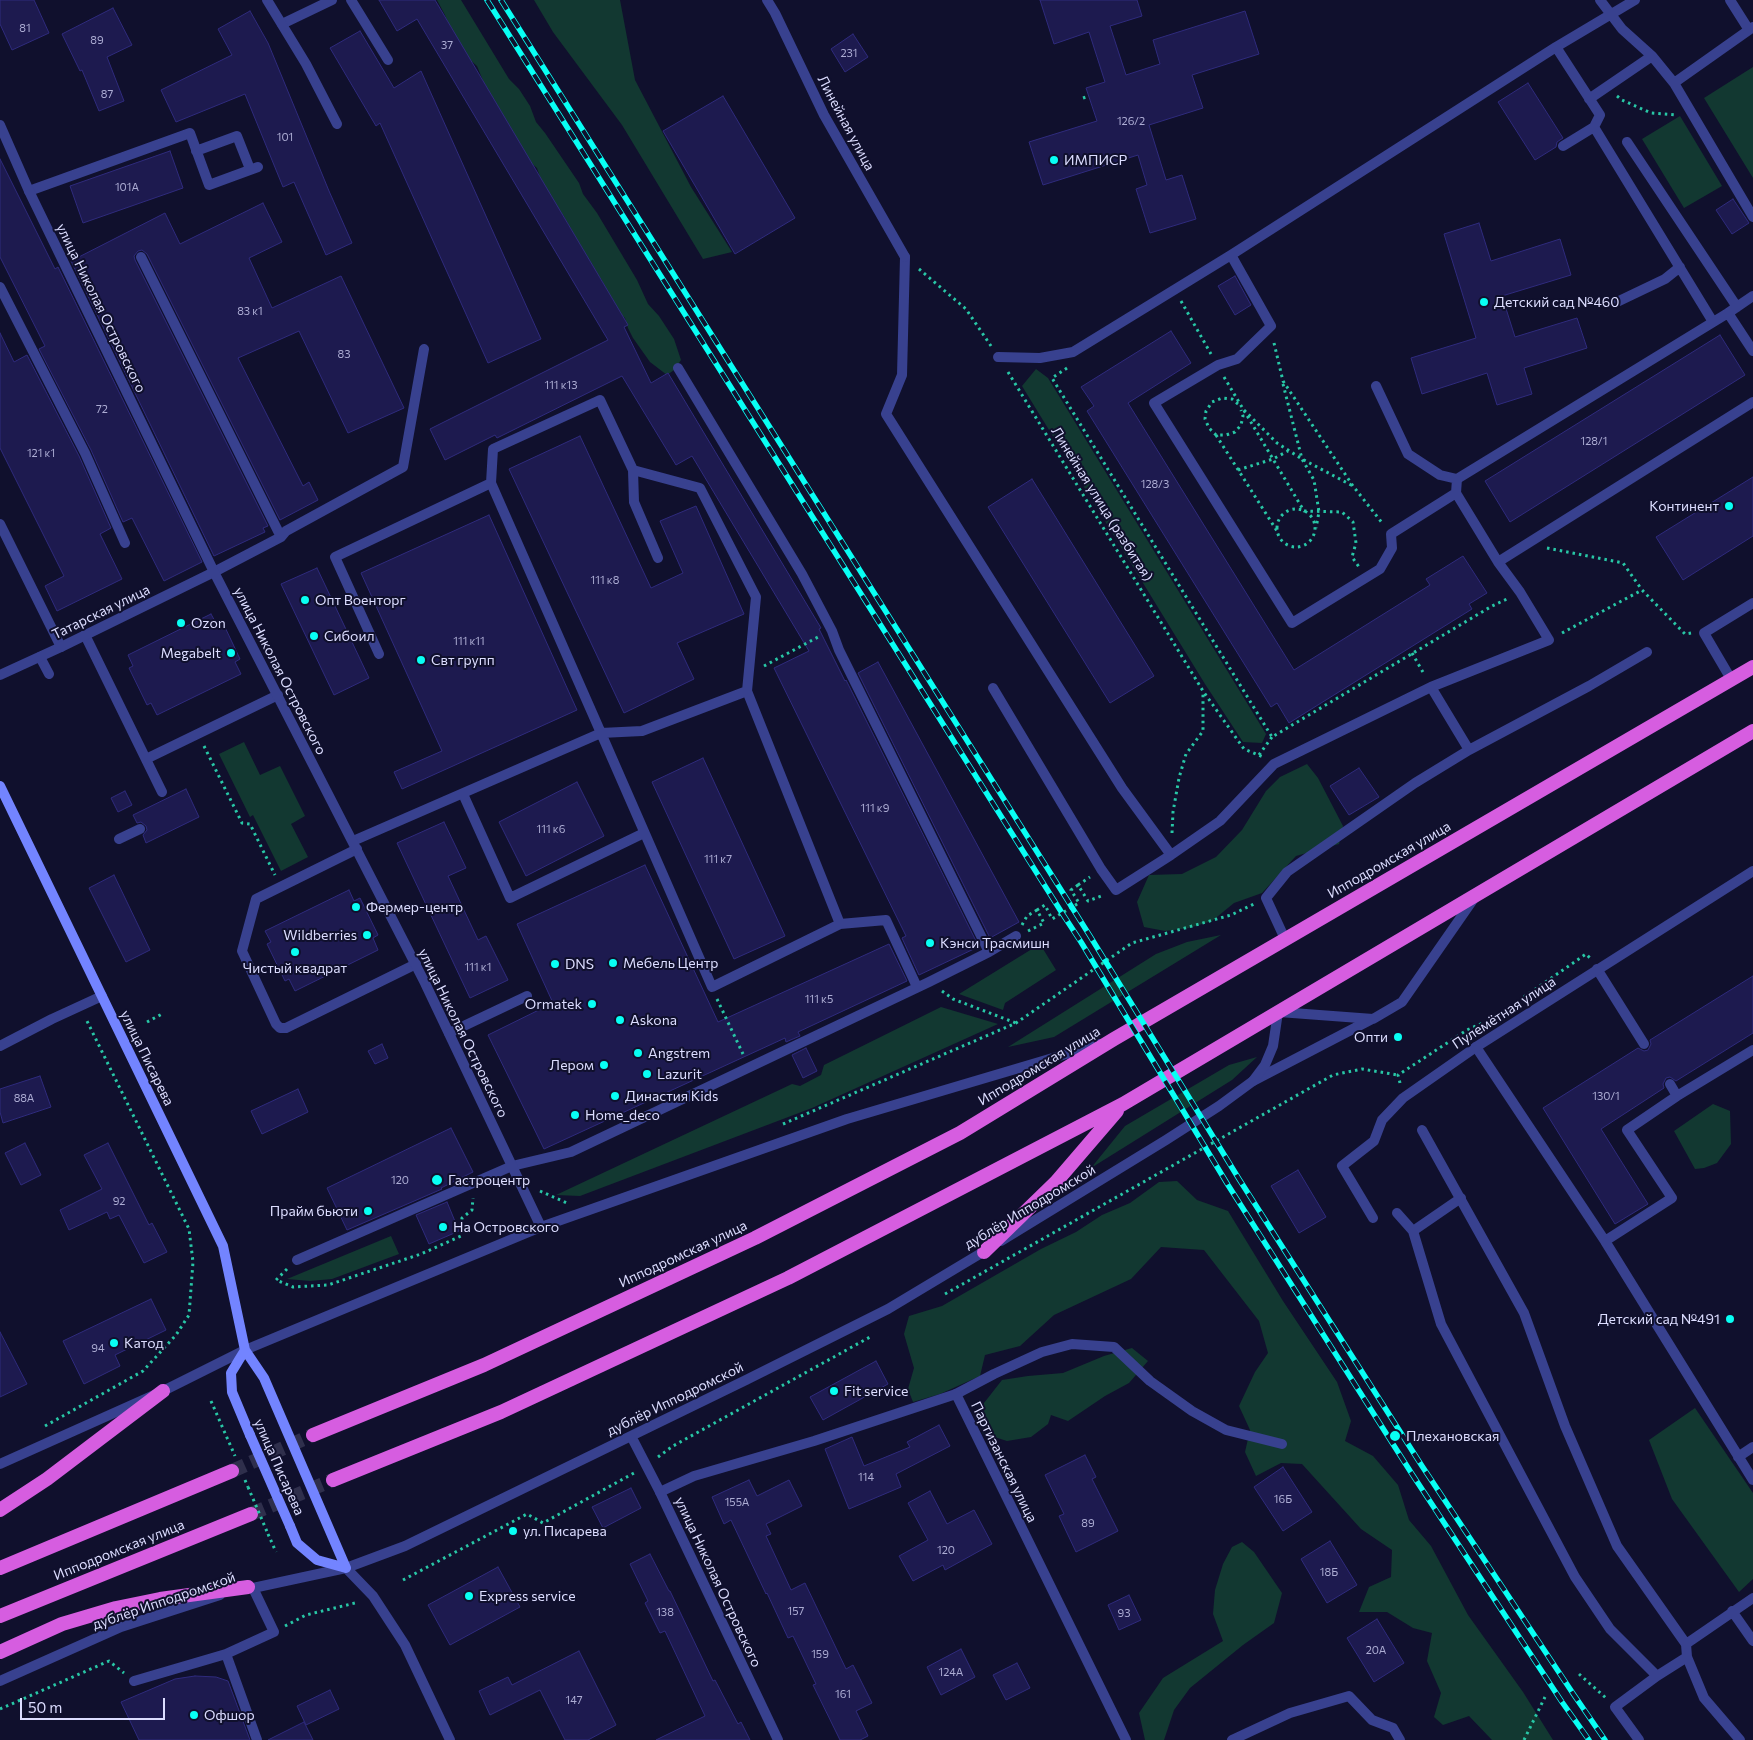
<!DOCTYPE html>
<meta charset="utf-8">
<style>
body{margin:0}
#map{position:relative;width:1753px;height:1740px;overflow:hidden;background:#10102d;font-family:Commissioner,sans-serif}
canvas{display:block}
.scale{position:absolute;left:20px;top:1698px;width:145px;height:22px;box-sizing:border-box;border:2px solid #dcddff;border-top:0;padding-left:6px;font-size:15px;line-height:18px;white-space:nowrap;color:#dcddff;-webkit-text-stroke:4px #10102d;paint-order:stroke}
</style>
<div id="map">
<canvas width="1753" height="1740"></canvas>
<div class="scale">50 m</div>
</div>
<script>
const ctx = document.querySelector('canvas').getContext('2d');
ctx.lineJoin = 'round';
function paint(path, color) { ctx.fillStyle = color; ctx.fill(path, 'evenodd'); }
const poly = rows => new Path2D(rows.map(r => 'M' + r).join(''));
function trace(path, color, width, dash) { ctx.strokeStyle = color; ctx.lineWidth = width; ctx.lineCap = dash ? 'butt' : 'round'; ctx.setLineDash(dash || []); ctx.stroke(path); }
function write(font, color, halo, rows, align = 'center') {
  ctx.font = font + ' Commissioner,sans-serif'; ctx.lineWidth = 4; ctx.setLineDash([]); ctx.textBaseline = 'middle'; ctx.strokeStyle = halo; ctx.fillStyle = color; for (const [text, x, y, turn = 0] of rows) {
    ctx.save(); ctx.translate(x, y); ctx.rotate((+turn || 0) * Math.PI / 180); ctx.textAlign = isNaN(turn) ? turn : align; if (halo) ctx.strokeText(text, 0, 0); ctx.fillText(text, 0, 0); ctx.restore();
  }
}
const green = poly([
 [437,0,461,0,509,79,519,89,530,106,536,122,545,133,579,183,583,194,597,213,637,280,648,304,659,316,674,339,681,360,674,370,667,375,650,362,633,338,628,328,625,318,618,312,601,279,582,255,572,231,563,215,554,206,544,189,537,168,529,161,484,83,477,66,458,49,445,15],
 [534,0,620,0,635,80,691,187,732,252,703,259,622,125,553,32],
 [1753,67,1753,178,1704,98],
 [1680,116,1722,186,1684,208,1642,139],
 [1036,369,1048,378,1266,734,1262,743,1243,742,1205,684,1022,386],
 [244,742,260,775,280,766,305,816,291,824,308,857,281,871,253,815,250,817,219,754],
 [1307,764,1318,778,1343,826,1339,844,1296,856,1262,893,1234,903,1212,921,1189,928,1165,931,1144,927,1137,902,1149,875,1182,874,1216,857,1242,830,1266,791,1280,777],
 [1221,935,1054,1037,1008,1047,1156,954,1187,942],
 [1040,944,1056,970,1005,1003,1003,1010,959,994],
 [941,1007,998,1024,812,1108,580,1196,556,1195,792,1084,800,1086,821,1075,824,1065],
 [1257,1057,1232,1080,1091,1168,1125,1126,1229,1065],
 [1713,1104,1730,1111,1731,1144,1717,1163,1704,1168,1695,1169,1674,1131],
 [1177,1181,1197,1200,1228,1211,1283,1301,1337,1382,1351,1421,1345,1441,1373,1456,1398,1485,1409,1520,1431,1546,1468,1615,1523,1692,1553,1740,1492,1740,1469,1716,1443,1725,1434,1717,1441,1693,1427,1661,1432,1633,1413,1628,1387,1612,1359,1612,1369,1587,1391,1577,1392,1550,1361,1529,1302,1464,1281,1463,1256,1476,1245,1452,1250,1430,1239,1406,1255,1372,1268,1353,1259,1321,1204,1250,1161,1247,1131,1279,1054,1315,1020,1346,985,1355,980,1376,940,1394,913,1402,908,1389,914,1368,904,1334,909,1316,942,1306,1041,1249,1076,1232,1102,1215,1130,1203,1159,1182],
 [391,1236,399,1254,332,1279,310,1281,287,1279],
 [1132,1348,1148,1361,1129,1383,1105,1396,1068,1421,1051,1415,1048,1424,1031,1437,1007,1441,982,1433,984,1403,1002,1380,1028,1376,1063,1373,1104,1356],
 [1695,1408,1753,1493,1753,1579,1739,1592,1672,1499,1649,1440],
 [1242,1542,1254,1552,1282,1593,1274,1623,1243,1645,1190,1688,1174,1710,1164,1740,1145,1740,1139,1713,1163,1678,1223,1641,1213,1614,1215,1590,1223,1564,1232,1547]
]);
const building = poly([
 [0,0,34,0,49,33,12,50,0,24,0,0],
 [379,0,435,0,628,325,624,327,651,383,668,373,821,628,819,629,845,681,846,680,978,945,975,946,976,948,919,975,902,938,906,936,774,668,809,651,692,456,676,465,622,376,497,438,495,435,445,460,430,429,608,340,417,19,397,31,379,0],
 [1040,0,1137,0,1142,16,1110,26,1126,75,1160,64,1153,40,1245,11,1259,54,1192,75,1203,108,1149,125,1166,180,1182,175,1196,219,1150,233,1136,189,1147,185,1138,155,1043,185,1029,142,1097,121,1086,88,1105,82,1089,32,1054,44,1040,0],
 [113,8,132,45,107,57,124,101,99,111,82,70,80,71,62,34,113,8],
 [250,11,268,43,329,191,352,243,326,255,294,182,283,187,245,94,176,122,161,90,232,55,218,29,250,11],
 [360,31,394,88,421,71,541,339,488,363,380,123,376,126,330,48,360,31],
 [853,34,868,57,845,72,831,49,853,34],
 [1528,83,1563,138,1557,142,1556,147,1535,160,1498,102,1528,83],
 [723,96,795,218,735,254,663,131,723,96],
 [170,151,183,188,83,223,70,186,170,151],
 [0,159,55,269,58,267,202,562,164,581,132,518,123,522,91,450,39,349,45,346,0,257,0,159],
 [1733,199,1749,223,1732,234,1716,210,1733,199],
 [263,203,282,242,249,258,272,308,341,276,404,408,348,433,299,331,238,358,303,486,309,482,318,500,280,520,147,254,142,250,138,251,134,256,135,260,268,526,263,528,265,532,214,556,71,261,165,213,180,244,263,203],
 [1479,223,1491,261,1560,239,1571,275,1502,296,1515,337,1577,318,1587,348,1524,368,1532,394,1497,405,1487,373,1422,394,1411,358,1476,338,1444,234,1479,223],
 [1235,276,1251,305,1235,315,1218,286,1235,276],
 [1171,331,1191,363,1128,403,1294,670,1430,585,1426,579,1463,556,1487,593,1469,604,1472,609,1289,723,1277,703,1271,707,1087,411,1094,406,1081,387,1171,331],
 [0,333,14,362,27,355,79,456,111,528,100,534,122,579,57,611,45,586,64,576,0,448,0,333],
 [1720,335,1745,375,1510,522,1485,481,1720,335],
 [580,436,651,588,683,573,660,521,696,506,744,614,677,643,694,679,624,713,509,469,580,436],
 [1753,477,1753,536,1683,580,1656,537,1753,477],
 [1032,479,1154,676,1110,703,988,507,1032,479],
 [489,515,577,710,402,789,394,772,442,751,361,573,489,515],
 [317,568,369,678,334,695,281,584,317,568],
 [211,614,217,625,223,623,240,659,235,662,241,674,157,715,151,703,147,705,129,668,133,666,128,655,211,614],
 [878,662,1019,922,990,938,858,673,878,662],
 [703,758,785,936,734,959,652,782,703,758],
 [1359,768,1379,797,1349,815,1330,786,1359,768],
 [577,782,604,836,526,876,499,822,577,782],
 [186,789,199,817,146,843,143,835,147,830,146,826,141,822,137,823,133,815,186,789],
 [125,791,132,805,118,812,111,798,125,791],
 [444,822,466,868,448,876,478,940,486,936,508,980,470,998,397,843,444,822],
 [645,865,718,1022,889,944,907,981,798,1032,800,1036,786,1042,785,1038,544,1149,488,1035,553,1003,517,924,645,865],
 [114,875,150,950,126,962,89,888,114,875],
 [349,890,354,901,360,898,378,935,373,938,378,950,295,991,289,979,285,981,267,944,271,942,265,931,349,890],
 [1753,976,1753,1033,1676,1081,1670,1077,1666,1078,1663,1084,1664,1088,1601,1129,1648,1204,1615,1224,1543,1108,1638,1048,1644,1051,1648,1050,1651,1044,1650,1040,1753,976],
 [382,1044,388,1058,375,1064,368,1051,382,1044],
 [806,1048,817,1071,803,1078,792,1055,806,1048],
 [40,1076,51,1107,3,1123,0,1112,0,1089,40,1076],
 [298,1089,308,1112,262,1134,251,1111,298,1089],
 [451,1128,473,1172,441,1188,442,1189,347,1230,327,1188,451,1128],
 [25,1143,41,1175,21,1185,5,1153,25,1143],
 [108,1143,149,1225,152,1223,167,1252,144,1263,119,1215,110,1219,107,1212,69,1230,60,1210,102,1189,84,1155,108,1143],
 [1298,1170,1326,1217,1299,1233,1271,1186,1298,1170],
 [447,1202,459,1231,429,1244,416,1215,447,1202],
 [151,1299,166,1330,115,1355,120,1366,84,1384,63,1341,151,1299],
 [0,1332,27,1384,0,1397,0,1332],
 [876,1361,888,1384,823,1420,810,1397,876,1361],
 [939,1425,950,1446,896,1474,901,1487,849,1509,825,1449,852,1437,864,1466,910,1447,907,1442,939,1425],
 [1085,1455,1096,1477,1092,1479,1118,1531,1076,1552,1059,1516,1064,1514,1045,1475,1085,1455],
 [1283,1467,1312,1512,1283,1531,1254,1487,1283,1467],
 [749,1480,757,1496,789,1480,802,1506,766,1524,771,1534,766,1536,791,1590,805,1583,846,1669,853,1665,872,1703,856,1711,868,1736,860,1740,840,1740,813,1685,816,1684,793,1636,788,1638,767,1593,766,1594,731,1520,724,1524,712,1497,749,1480],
 [631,1488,641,1508,603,1528,592,1507,631,1488],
 [930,1491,947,1524,974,1510,992,1544,945,1570,943,1565,913,1581,899,1556,928,1540,908,1503,930,1491],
 [1330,1541,1357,1585,1327,1603,1301,1559,1330,1541],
 [650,1554,669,1591,670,1591,713,1681,715,1680,738,1724,741,1722,750,1740,656,1740,705,1716,665,1631,660,1633,645,1603,648,1601,630,1564,650,1554],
 [498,1567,520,1607,450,1645,428,1605,498,1567],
 [1129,1595,1141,1620,1119,1630,1108,1605,1129,1595],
 [1377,1619,1404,1663,1374,1682,1347,1638,1377,1619],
 [961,1649,975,1677,941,1695,927,1667,961,1649],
 [579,1651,616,1725,588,1740,565,1740,540,1690,490,1715,479,1691,508,1677,512,1685,579,1651],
 [1017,1663,1030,1688,1006,1700,993,1675,1017,1663],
 [195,1676,216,1677,228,1681,250,1740,139,1740,121,1702,175,1679,195,1676],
 [330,1690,339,1709,306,1725,297,1706,330,1690],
 [304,1722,313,1740,268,1740,304,1722]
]);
const trunkTunnel = poly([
 [232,1471,313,1435],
 [251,1514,333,1480]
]);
const path = poly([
 [1617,96,1622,100,1651,113,1676,115],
 [1083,98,1089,96],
 [919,269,966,309,991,346],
 [1181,301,1211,354],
 [1274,343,1283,381,1353,486,1383,524],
 [1067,368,1052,378,1272,737,1492,606,1509,598],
 [1008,372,1203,691,1244,749,1263,757],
 [1224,377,1304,511,1342,512,1353,522,1356,543,1352,557,1359,567],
 [1283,384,1302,459,1314,480,1319,512,1316,528],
 [1238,404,1232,399,1222,398,1212,402,1206,411,1205,419,1209,428,1216,435,1226,435,1235,432,1241,425,1243,416,1241,410],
 [1244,410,1277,443,1302,459,1353,486],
 [1216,435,1277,531],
 [1238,470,1273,459,1288,451],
 '1277 528a19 19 0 1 1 38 0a19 19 0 1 1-38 0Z',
 [1547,548,1623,563,1642,590],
 [1562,633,1642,590,1685,634,1691,633],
 [1412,653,1424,674],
 [764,666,820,636],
 [204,746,242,823,250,824,275,875],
 [1259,755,1272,737],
 [1172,833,1173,812,1179,778,1186,754,1203,731,1203,691],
 [1078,885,1090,877],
 [1022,925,1027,916,1037,910],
 [1028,931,1044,923,1037,910,1045,905,1052,919,1079,903,1071,890,1078,885,1088,901,1104,895],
 [942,991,953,999,1016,1023],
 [1524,997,1586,954,1590,958],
 [717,999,743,1054],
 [147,1022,162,1014],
 [1400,1083,1398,1075,1467,1030,1483,1023],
 [783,1124,1016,1023,1132,943,1231,915,1254,904],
 [540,1191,567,1203],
 [287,1269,276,1280,293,1287,328,1285,421,1254,461,1236,462,1218,472,1210,473,1198],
 [945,1294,1333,1075,1362,1069,1398,1075],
 [211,1401,235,1456],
 [45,1426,143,1371,176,1335,189,1315,193,1262,189,1229,86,1019],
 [658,1457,673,1446,870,1337],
 [245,1480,248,1487],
 [268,1534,276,1552],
 [403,1580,527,1514,543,1523,634,1473],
 [285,1626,306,1615,355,1603],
 [1579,1674,1606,1698],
 [0,1709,109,1661,124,1673],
 [1524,1740,1545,1697]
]);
const service = poly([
 [351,0,388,60],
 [1600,0,1622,29,1652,56,1674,83,1753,217],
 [1730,0,1749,30],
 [282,24,332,0],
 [1556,47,1600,115,1594,127],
 [1674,83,1753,27],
 [1589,99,1652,56],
 [1627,142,1737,307],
 [1563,146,1594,127,1713,322],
 [196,151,237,136,250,169],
 [29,191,190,133,209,185,258,167],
 [1231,255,1271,326,1237,359,1218,365,1154,403,1292,623,1380,569,1392,548,1391,534,1456,493,1498,562],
 [141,257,281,537],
 [905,257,902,375,886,414,1122,788,1171,855],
 [0,287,85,453,125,543],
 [1753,296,1728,313,1753,351],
 [1619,301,1665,279,1680,267],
 [998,357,1040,358,1073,352,1231,255,1556,47,1635,0],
 [678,368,802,574,832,631,839,650,989,952],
 [1376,386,1408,454,1440,475,1457,479],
 [633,470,634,502,658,558],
 [1456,493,1457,479,1728,313],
 [0,524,61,647],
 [214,572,281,537,286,531,403,467,424,349],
 [85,635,162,792],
 [379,654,335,557,491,483,601,733,642,731,747,691],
 [40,657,49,674],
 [1731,679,1704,633,1753,603],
 [1431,687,1469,750],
 [993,688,1101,869,1116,890,1171,855,1220,821,1274,764,1431,687,1549,640,1520,592,1498,562,1753,402],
 [146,759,278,695],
 [463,794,510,898,644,833],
 [119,839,140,829],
 [353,841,601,733,712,987,840,924,747,691,756,597,700,488,633,470,600,400,493,449,491,483],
 [357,849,256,899,242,951,276,1024,280,1028,286,1028,416,964],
 [840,924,886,920,917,987],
 [1285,939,1266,898,1287,872,1415,783,1469,750,1589,686,1647,652],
 [1597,969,1644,1044],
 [1279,1012,1373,1019,1402,1002,1475,897],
 [449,1033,527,996],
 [0,1046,52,1019,102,996],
 [1476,1047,1605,1241,1753,1480],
 [1253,1081,1372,1019],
 [1670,1084,1677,1096],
 [1422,1130,1524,1313,1565,1426,1617,1546,1686,1644],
 [1397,1213,1413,1231,1441,1324,1575,1577,1610,1629,1657,1676],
 [1413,1231,1461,1198],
 [1605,1241,1672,1198,1627,1130,1677,1096,1753,1050],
 [297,1260,512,1166,571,1152,929,982,989,952,1016,936],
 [956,1394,994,1374,1042,1352,1072,1344,1114,1347,1150,1381,1192,1411,1226,1430,1282,1444],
 [1738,1457,1753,1447],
 [253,1588,274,1632,226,1654,257,1740],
 [1732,1611,1753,1641],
 [1687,1657,1704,1698,1740,1740],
 [134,1681,226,1654],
 [1639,1740,1615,1707,1657,1676,1687,1657,1686,1644,1753,1598]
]);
const minor = poly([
 [267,0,306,64,337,124],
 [767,0,775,13,824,115,905,257],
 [0,125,29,191,214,572,425,983,541,1227],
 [0,675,61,647,214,572],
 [1373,1218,1342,1166,1374,1141,1382,1120,1403,1098,1476,1047,1753,871],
 [660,1492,694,1476,814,1441,956,1394,1126,1740],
 [346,1568,373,1596,405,1645,450,1740],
 [1232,1740,1290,1713,1349,1696,1372,1720,1393,1728,1400,1740]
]);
const tertiary = poly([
 [1001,1241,1166,1140,1219,1106,1253,1081,1265,1065,1273,1046,1278,1012],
 [631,1436,660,1492,778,1740],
 [0,1464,163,1391,245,1350,541,1227,847,1119,1100,1044],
 [243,1588,248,1587,253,1588,346,1568,405,1546,746,1380,888,1309,988,1249],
 [0,1681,121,1627,220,1595]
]);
const secondary = poly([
 [0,786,223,1246,245,1350,264,1378,346,1568],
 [245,1350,231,1373,232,1392,250,1435],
 [290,1526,297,1543,317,1560,346,1568]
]);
const trunk = poly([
 [984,1252,1056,1182,1117,1111],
 [313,1435,484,1365,755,1238,960,1133,1114,1039,1753,667],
 [333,1480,501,1412,788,1278,1123,1104,1753,731],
 [0,1510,47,1479,163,1391],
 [0,1568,232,1471],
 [0,1616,251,1514],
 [0,1652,62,1624,116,1608,160,1599,248,1587]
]);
const rail = poly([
 [487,0,1062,913,1081,942,1228,1185,1412,1474,1562,1702,1589,1740],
 [501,0,1090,936,1239,1179,1422,1466,1574,1695,1605,1740]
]);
const pathBridge = poly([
 [248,1487,268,1534]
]);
const secondaryBridge = poly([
 [250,1435,290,1526]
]);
const markers = [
 [1054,160,5,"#08fff4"],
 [1484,302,5,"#08fff4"],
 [1729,506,5,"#08fff4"],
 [305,600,5,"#08fff4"],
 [181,623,5,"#08fff4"],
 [314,636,5,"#08fff4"],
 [231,653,5,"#08fff4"],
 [421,660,5,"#08fff4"],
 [356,907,5,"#08fff4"],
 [367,935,5,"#08fff4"],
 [930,943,5,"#08fff4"],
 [295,952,5,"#08fff4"],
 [613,963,5,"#08fff4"],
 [555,964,5,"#08fff4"],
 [592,1004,5,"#08fff4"],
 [620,1020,5,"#08fff4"],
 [1398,1037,5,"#08fff4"],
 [638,1053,5,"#08fff4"],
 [604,1065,5,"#08fff4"],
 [647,1074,5,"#08fff4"],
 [615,1096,5,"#08fff4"],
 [575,1115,5,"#08fff4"],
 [437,1180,6,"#08fff4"],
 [368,1211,5,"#08fff4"],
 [443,1227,5,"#08fff4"],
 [1730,1319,5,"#08fff4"],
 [114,1343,5,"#08fff4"],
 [834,1391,5,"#08fff4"],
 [1395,1436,6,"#08fff4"],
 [513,1531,5,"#08fff4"],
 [469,1596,5,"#08fff4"],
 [194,1715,5,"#08fff4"]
];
const numberNames = [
 ["81",25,28],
 ["89",97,40],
 ["37",447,45],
 ["231",849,53],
 ["87",107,94],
 ["126/2",1131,121],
 ["101",285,137],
 ["101А",127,187],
 ["83 к1",250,311],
 ["83",344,354],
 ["111 к13",561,385],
 ["72",102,409],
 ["128/1",1594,441],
 ["121 к1",41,453],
 ["128/3",1155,484],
 ["111 к8",605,580],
 ["111 к11",469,641],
 ["111 к9",875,808],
 ["111 к6",551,829],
 ["111 к7",718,859],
 ["111 к1",478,967],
 ["111 к5",819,999],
 ["130/1",1606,1096],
 ["88А",24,1098],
 ["120",400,1180],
 ["92",119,1201],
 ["94",98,1348],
 ["114",866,1477],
 ["16Б",1283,1499],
 ["155А",737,1502],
 ["89",1088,1523],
 ["120",946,1550],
 ["18Б",1329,1572],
 ["157",796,1611],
 ["138",665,1612],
 ["93",1124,1613],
 ["20А",1376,1650],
 ["159",820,1654],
 ["124А",951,1672],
 ["161",843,1694],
 ["147",574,1700]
];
const streetNames = [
 ["Линейная улица",846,123,62],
 ["улица Николая Островского",101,308,64],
 ["Линейная улица (разбитая)",1102,504,58],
 ["Татарская улица",101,612,-26],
 ["улица Николая Островского",280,671,63],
 ["Ипподромская улица",1389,860,-30],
 ["Пулемётная улица",1504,1013,-33],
 ["улица Николая Островского",463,1033,64],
 ["улица Писарева",147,1058,64],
 ["Ипподромская улица",1039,1066,-31],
 ["дублёр Ипподромской",1030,1207,-31],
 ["Ипподромская улица",683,1254,-25],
 ["дублёр Ипподромской",675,1399,-26],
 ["Партизанская улица",1004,1462,64],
 ["улица Писарева",279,1467,66],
 ["Ипподромская улица",119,1550,-22],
 ["улица Николая Островского",718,1582,65],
 ["дублёр Ипподромской",164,1601,-19]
];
const poiNames = [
 ["ИМПИСР",1064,160],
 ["Детский сад №460",1494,302],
 ["Континент",1719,506,"right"],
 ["Опт Военторг",315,600],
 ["Ozon",191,623],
 ["Сибоил",324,636],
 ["Megabelt",221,653,"right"],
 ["Свт групп",431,660],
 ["Фермер-центр",366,907],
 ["Wildberries",357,935,"right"],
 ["Кэнси Трасмишн",940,943],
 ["Мебель Центр",623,963],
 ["DNS",565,964],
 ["Чистый квадрат",295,968,"center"],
 ["Ormatek",582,1004,"right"],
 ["Askona",630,1020],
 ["Опти",1388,1037,"right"],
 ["Angstrem",648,1053],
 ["Лером",594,1065,"right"],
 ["Lazurit",657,1074],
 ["Династия Kids",625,1096],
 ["Home_deco",585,1115],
 ["Гастроцентр",448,1180],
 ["Прайм бьюти",358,1211,"right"],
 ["На Островского",453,1227],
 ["Детский сад №491",1720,1319,"right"],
 ["Катод",124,1343],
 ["Fit service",844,1391],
 ["Плехановская",1406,1436],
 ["ул. Писарева",523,1531],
 ["Express service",479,1596],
 ["Офшор",204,1715]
];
paint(green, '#123831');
paint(building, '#1d1a4f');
trace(building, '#2f2b7d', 1);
trace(trunkTunnel, '#2f2f4c', 14, [14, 7]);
trace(path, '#28c7a6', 3, [2.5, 4]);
trace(service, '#38418f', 10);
trace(minor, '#38418f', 10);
trace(tertiary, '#38418f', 10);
trace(secondary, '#7384ff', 10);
trace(trunk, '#d65de0', 14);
trace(rail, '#08fff4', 5.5);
trace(rail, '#10102d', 4, [11]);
trace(pathBridge, '#28c7a6', 3, [2.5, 4]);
trace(secondaryBridge, '#7384ff', 10);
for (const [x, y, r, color] of markers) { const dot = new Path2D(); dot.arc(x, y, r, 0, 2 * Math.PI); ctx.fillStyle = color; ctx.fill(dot); trace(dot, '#10102d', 2); }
write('11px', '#acacd3', null, numberNames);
write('14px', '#dcddff', '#10102d', streetNames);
write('14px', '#dcddff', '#10102d', poiNames, 'left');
</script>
